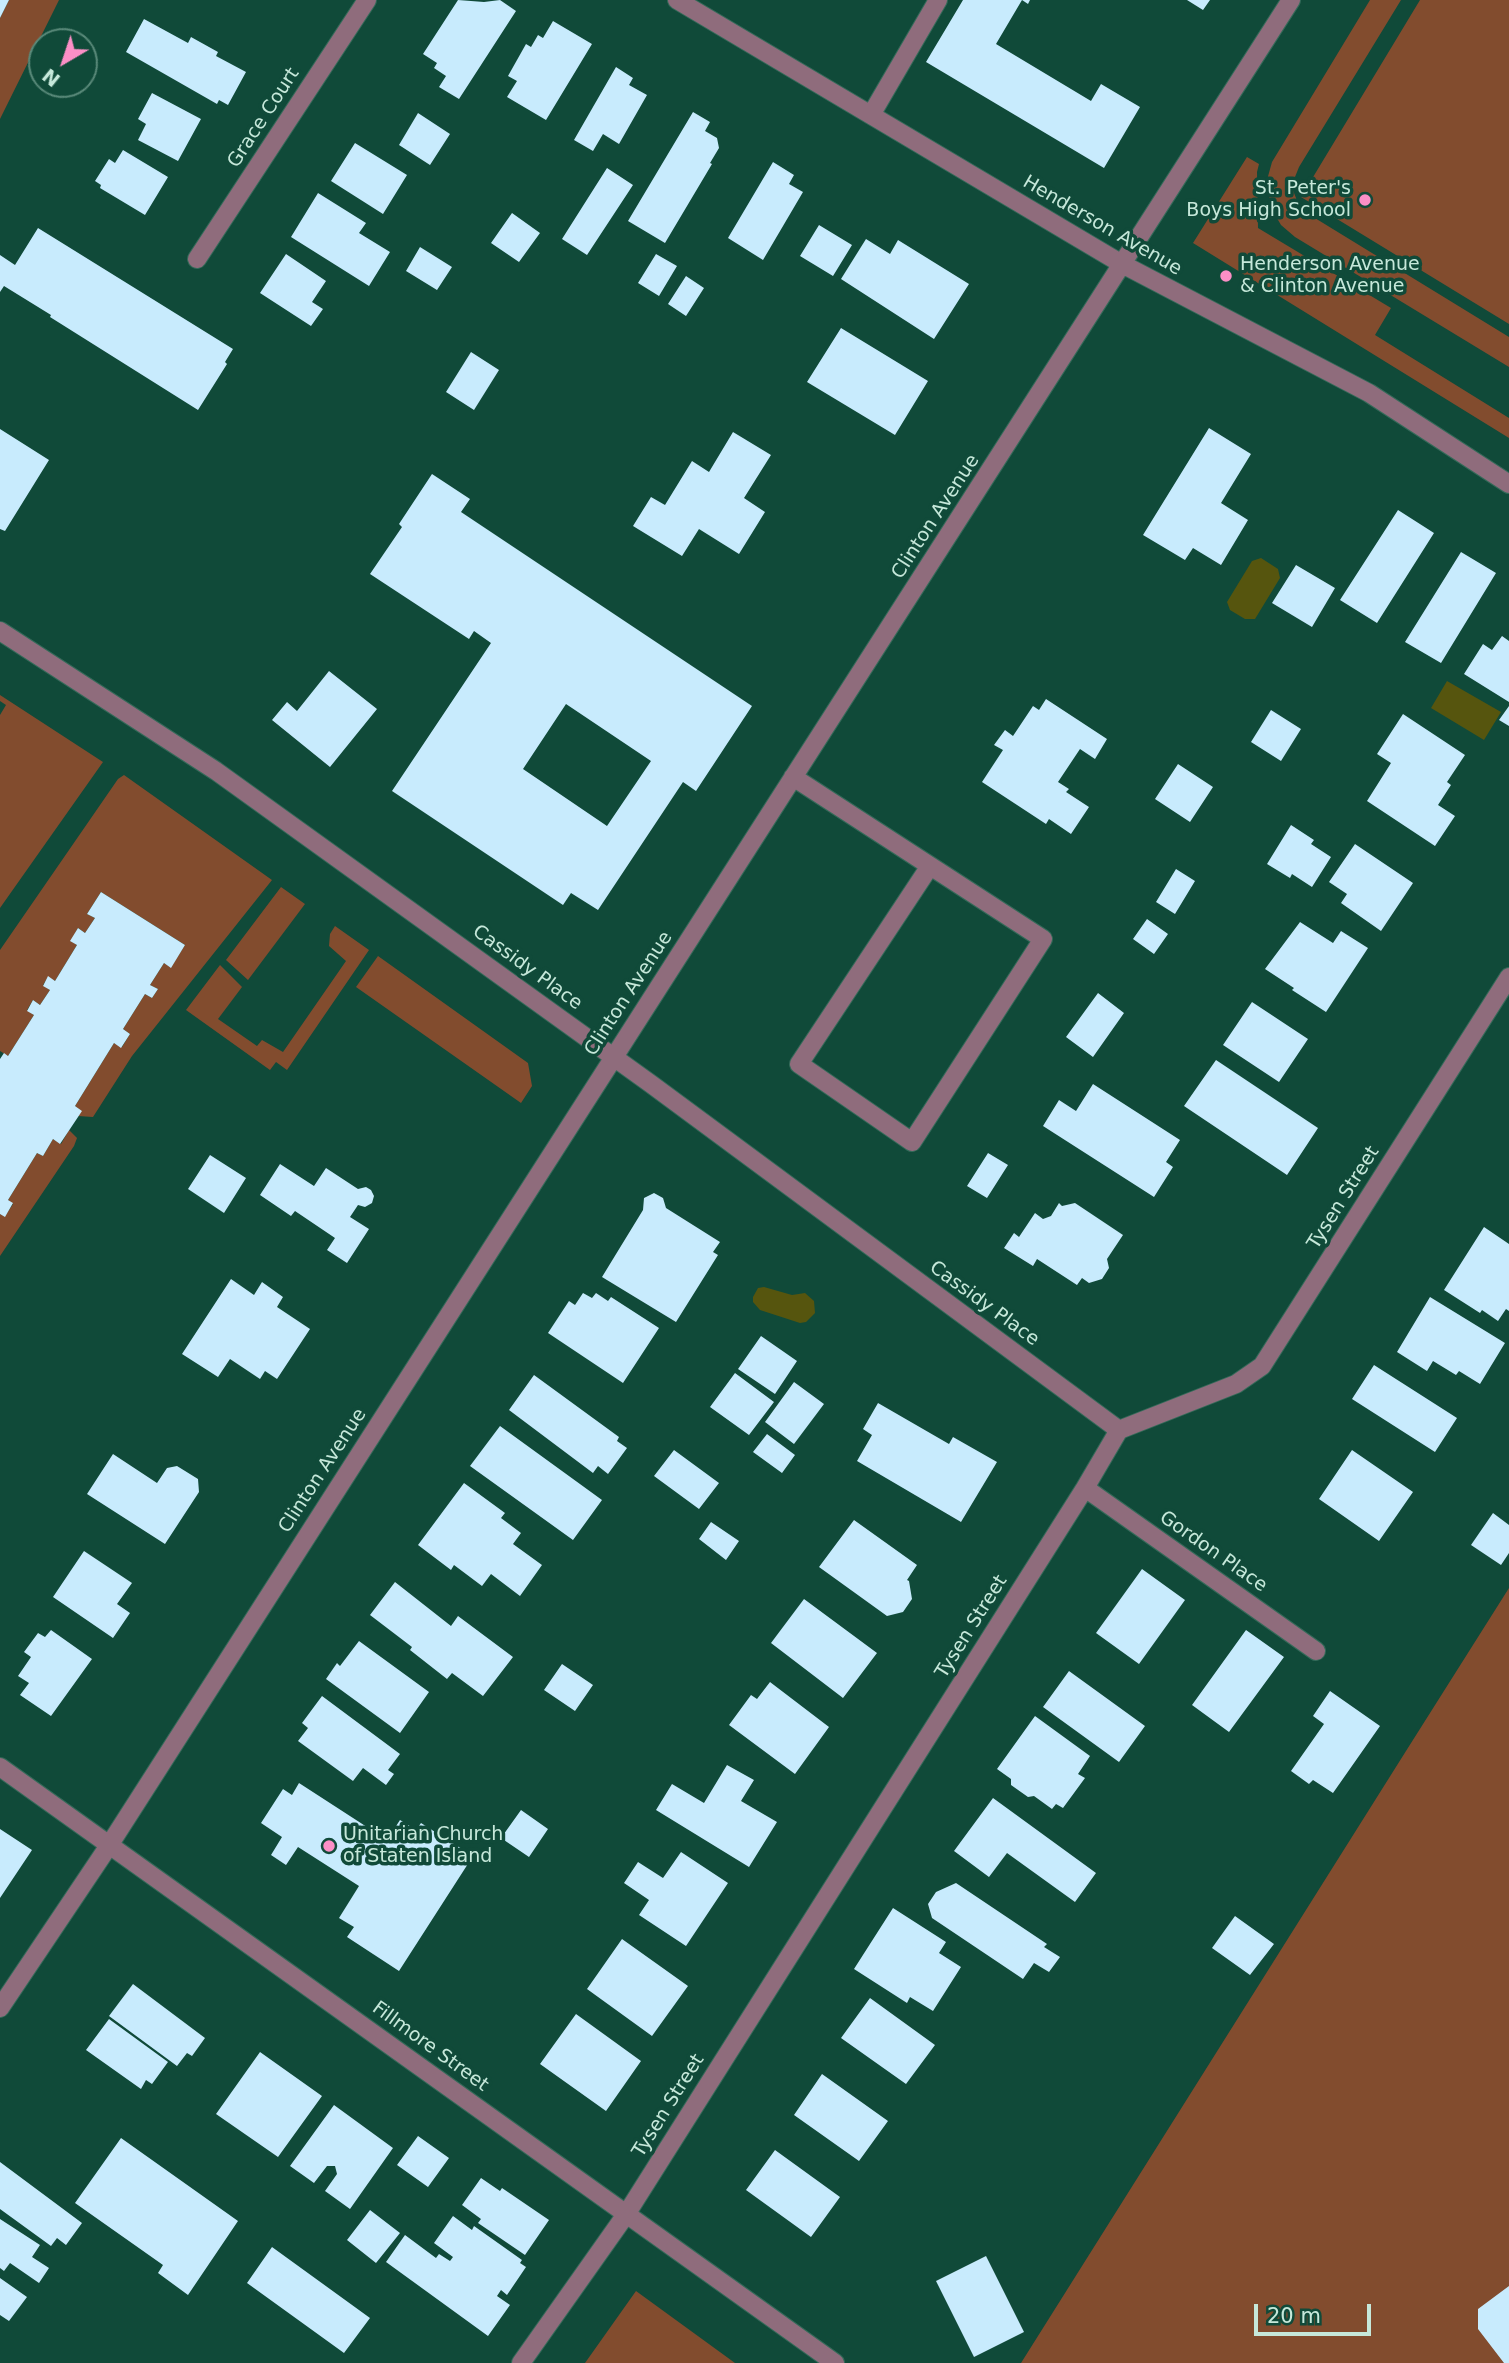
<!DOCTYPE html>
<style>
body{margin:0}
#map{position:relative;width:1509px;height:2363px;overflow:hidden;background:#104a39;font-family:"DejaVu Sans",sans-serif}
canvas{display:block}
.north{position:absolute;left:28px;top:28px;width:70px;height:70px;box-sizing:border-box;background:#104a39;border:2px solid #598979;border-radius:50%;rotate:219deg;font-size:19px;font-weight:700;line-height:28px;text-align:center;color:#c6e8da}
.north::after{content:'';display:block;margin:auto;width:24px;height:32px;background:#fb8fc6;clip-path:polygon(50% 0,100% 100%,50% 72%,0 100%)}
.scale{position:absolute;left:1254px;top:2304px;width:117px;height:32px;box-sizing:border-box;border:4px solid #c6e8da;border-top:0;padding-left:9px;font-size:21px;line-height:24px;white-space:nowrap;color:#c6e8da;-webkit-text-stroke:5px #104a39;paint-order:stroke}
</style>
<div id="map">
<canvas width="1509" height="2363"></canvas>
<div class="north">N</div>
<div class="scale">20 m</div>
</div>
<script>
const ctx = document.querySelector('canvas').getContext('2d');
ctx.lineJoin = 'round';
function paint(path, color) { ctx.fillStyle = color; ctx.fill(path, 'evenodd'); }
const poly = rows => new Path2D(rows.map(r => 'M' + r).join(''));
function trace(path, color, width, dash) { ctx.strokeStyle = color; ctx.lineWidth = width; ctx.lineCap = dash ? 'butt' : 'round'; ctx.setLineDash(dash || []); ctx.stroke(path); }
function write(font, color, halo, rows, align = 'center') {
  ctx.font = font + ' "DejaVu Sans",sans-serif'; ctx.lineWidth = 7; ctx.setLineDash([]); ctx.textBaseline = 'middle'; ctx.strokeStyle = halo; ctx.fillStyle = color; for (const [text, x, y, turn = 0] of rows) {
    ctx.save(); ctx.translate(x, y); ctx.rotate((+turn || 0) * Math.PI / 180); ctx.textAlign = isNaN(turn) ? turn : align; if (halo) ctx.strokeText(text, 0, 0); ctx.fillText(text, 0, 0); ctx.restore();
  }
}
const green = poly([
 [9,0,59,0,0,119,0,18],
 [1370,0,1401,0,1299,167,1293,182,1294,193,1298,203,1310,215,1509,337,1509,367,1295,237,1281,225,1271,208,1267,180,1272,162],
 [1420,0,1509,0,1509,324,1301,197],
 [1247,157,1259,164,1257,172,1258,228,1391,308,1375,335,1509,418,1509,438,1193,243],
 [0,695,103,762,0,908,0,715,6,705,0,701],
 [124,775,272,880,132,1056,93,1117,78,1116,81,1111,75,1106,114,1043,122,1047,130,1034,123,1029,145,994,152,998,158,989,150,985,164,963,171,967,185,945,101,892,87,914,95,918,85,933,78,928,71,941,77,945,55,981,48,977,43,985,50,990,40,1005,33,1000,27,1010,34,1015,8,1056,0,1051,0,950,118,779],
 [281,887,305,904,248,980,226,960],
 [335,926,369,950,287,1070,276,1062,270,1070,186,1010,220,965,242,987,218,1019,257,1046,262,1040,283,1052,346,961,329,946,330,934],
 [378,956,528,1063,532,1086,521,1103,356,987],
 [69,1130,77,1138,74,1146,0,1256,0,1214,5,1216,13,1204,8,1200,37,1153,43,1156,53,1139,61,1144],
 [1509,1588,1509,2363,1021,2363,1406,1751],
 [636,2291,735,2363,585,2363]
]);
const water = poly([
 [1261,558,1278,569,1280,578,1255,619,1245,619,1230,610,1227,602,1252,561],
 [1447,681,1501,712,1484,740,1431,708],
 [764,1287,792,1295,805,1293,814,1301,815,1313,806,1322,800,1323,760,1310,753,1302,753,1297,758,1288]
]);
const building = poly([
 [0,0,9,0,0,18],
 [458,0,484,2,500,0,516,11,459,99,439,87,446,76,434,68,437,63,423,54],
 [963,0,1030,0,1028,4,1022,0,996,44,1091,101,1101,84,1140,107,1104,168,926,62],
 [1187,0,1210,0,1203,10],
 [144,19,188,43,191,37,218,52,216,56,246,72,228,105,219,100,217,104,126,52],
 [553,21,592,44,546,120,507,97,517,81,508,76,526,44,531,47,538,35,543,38],
 [616,67,633,78,629,85,647,95,619,144,603,134,593,151,574,140],
 [152,93,201,119,178,161,138,140,146,124,138,119],
 [693,112,710,122,705,131,717,138,719,148,710,163,712,164,665,243,628,221],
 [418,113,450,134,430,165,399,145],
 [355,143,407,175,383,214,331,181],
 [123,150,168,177,145,215,100,188,101,185,95,181,109,159,115,163],
 [773,162,794,175,789,184,803,192,763,260,728,238],
 [607,168,633,185,587,255,562,239],
 [318,193,366,223,359,233,390,252,369,286,291,237],
 [512,213,540,233,519,262,491,243],
 [819,225,852,245,833,276,800,256],
 [38,228,233,349,225,362,227,364,198,410,50,317,51,315,4,286,0,292,0,255,15,265],
 [866,239,890,254,898,240,969,284,934,339,841,279],
 [420,247,452,267,437,290,406,271],
 [286,254,326,281,312,302,323,309,311,326,260,293],
 [656,254,677,266,659,296,638,283],
 [686,276,704,288,686,316,668,304],
 [841,328,928,381,895,435,807,382],
 [471,352,499,370,474,410,446,392],
 [1209,428,1251,454,1221,503,1248,520,1221,565,1193,548,1185,560,1143,535],
 [0,429,49,460,5,531,0,529],
 [733,432,771,455,744,498,765,512,739,554,699,529,682,556,633,526,651,497,665,505,692,461,709,472],
 [432,474,470,499,461,512,752,706,696,791,683,782,598,910,571,893,563,905,392,791,491,643,474,631,469,639,370,574,402,527,399,524],
 [566,704,651,761,607,826,523,769],
 [1398,510,1434,533,1377,623,1340,600],
 [1461,552,1496,573,1441,663,1405,642],
 [1296,565,1335,588,1312,627,1272,603],
 [1502,636,1509,641,1509,702,1464,674,1483,644,1492,650],
 [329,671,377,709,330,767,272,720,287,702,297,711],
 [1046,699,1107,739,1095,759,1080,749,1058,782,1069,789,1066,792,1089,807,1071,834,1049,819,1046,824,982,782,1003,750,994,745,1005,730,1013,736,1033,706,1039,710],
 [1509,706,1509,726,1499,720],
 [1271,710,1301,729,1281,761,1251,742],
 [1403,714,1465,755,1447,782,1451,785,1438,805,1455,816,1435,846,1367,801,1391,763,1377,754],
 [1178,764,1213,787,1190,822,1155,799],
 [1291,825,1314,840,1311,844,1331,857,1312,887,1292,874,1290,878,1267,864],
 [1355,844,1413,883,1381,931,1341,903,1347,894,1329,882],
 [1176,869,1195,881,1175,914,1156,902],
 [101,892,185,945,171,968,164,963,150,985,158,989,152,998,145,994,123,1029,130,1034,121,1048,114,1043,75,1106,82,1111,60,1144,53,1139,43,1156,37,1153,8,1200,13,1203,5,1217,0,1214,0,1059,4,1053,8,1056,34,1015,27,1011,33,1000,40,1005,50,990,43,986,48,976,55,981,77,945,70,941,78,928,85,933,95,918,87,914],
 [1147,919,1168,934,1154,954,1133,939],
 [1300,922,1333,943,1341,931,1368,948,1326,1012,1292,990,1294,988,1265,969],
 [1098,993,1124,1013,1093,1057,1066,1037],
 [1252,1002,1308,1039,1279,1082,1223,1045],
 [1216,1060,1318,1128,1287,1175,1184,1106],
 [1093,1084,1180,1140,1166,1162,1173,1167,1154,1197,1043,1126,1059,1100,1076,1111],
 [988,1153,1008,1165,987,1198,967,1186],
 [210,1155,246,1178,224,1213,188,1189],
 [280,1164,314,1186,326,1168,358,1189,366,1187,371,1190,374,1196,372,1203,365,1207,358,1205,350,1217,369,1229,347,1263,327,1250,335,1238,295,1211,291,1216,260,1195],
 [654,1193,663,1198,666,1208,720,1242,713,1252,718,1255,676,1322,602,1277,643,1210,644,1198],
 [1059,1203,1062,1206,1075,1203,1123,1235,1107,1259,1109,1268,1102,1279,1089,1283,1082,1278,1077,1285,1037,1259,1033,1266,1004,1248,1014,1233,1019,1237,1035,1213,1043,1219,1051,1216],
 [1484,1227,1509,1244,1509,1311,1506,1309,1498,1321,1482,1310,1480,1313,1444,1290],
 [231,1279,254,1295,262,1282,283,1297,277,1307,310,1329,277,1379,265,1371,260,1379,230,1359,218,1377,182,1354],
 [583,1293,592,1298,596,1293,608,1301,611,1297,659,1328,623,1383,548,1333,569,1301,575,1305],
 [1430,1297,1505,1343,1480,1384,1459,1371,1456,1375,1433,1361,1427,1371,1397,1352],
 [761,1336,797,1361,775,1394,738,1369],
 [1374,1365,1457,1418,1435,1452,1352,1399],
 [735,1373,774,1402,749,1435,710,1407],
 [534,1375,619,1437,617,1441,627,1448,608,1474,598,1466,593,1473,509,1410],
 [794,1382,824,1404,794,1444,765,1422],
 [878,1403,949,1444,953,1437,997,1462,961,1522,857,1461,872,1435,863,1429],
 [500,1426,602,1500,573,1540,470,1466],
 [767,1434,795,1455,782,1473,753,1452],
 [674,1450,719,1483,699,1509,654,1476],
 [1352,1450,1413,1492,1379,1541,1319,1499],
 [113,1454,157,1483,167,1468,177,1466,198,1479,199,1492,165,1544,87,1494],
 [464,1483,505,1513,501,1518,521,1533,513,1544,542,1565,520,1596,491,1574,482,1586,454,1565,451,1570,418,1545],
 [1493,1513,1509,1525,1509,1553,1501,1565,1471,1545],
 [854,1520,917,1565,907,1580,909,1581,912,1599,903,1612,887,1616,819,1567],
 [711,1522,739,1541,726,1560,699,1539],
 [84,1551,132,1583,117,1604,130,1613,113,1638,53,1597],
 [1142,1569,1185,1600,1139,1664,1096,1633],
 [395,1582,451,1626,458,1616,513,1657,483,1696,452,1673,447,1679,410,1650,412,1647,370,1615],
 [804,1599,877,1653,843,1698,771,1643],
 [51,1630,92,1659,51,1716,20,1695,29,1683,18,1676,31,1657,24,1652,38,1633,45,1637],
 [1246,1630,1284,1657,1229,1732,1192,1705],
 [359,1641,429,1692,400,1733,326,1679,337,1663,340,1666],
 [562,1664,593,1685,575,1711,544,1690],
 [1069,1671,1145,1726,1119,1762,1043,1707],
 [770,1682,829,1727,795,1774,729,1725,751,1695,757,1699],
 [1330,1691,1380,1726,1333,1793,1313,1780,1309,1784,1291,1771,1324,1724,1313,1716],
 [322,1696,400,1754,388,1770,394,1774,386,1785,363,1768,353,1781,298,1741,308,1728,302,1723],
 [1035,1716,1090,1756,1078,1774,1085,1778,1063,1808,1056,1804,1052,1809,1034,1796,1028,1797,1011,1785,1011,1779,997,1769],
 [727,1765,754,1780,741,1801,777,1822,749,1867,656,1810,672,1784,704,1803],
 [299,1783,387,1840,400,1820,416,1830,421,1823,473,1856,399,1971,347,1937,354,1927,339,1918,359,1886,298,1847,286,1865,271,1855,282,1837,261,1823,283,1789,292,1795],
 [993,1798,1096,1873,1075,1902,1007,1853,989,1877,954,1851],
 [521,1810,548,1829,529,1857,501,1838],
 [0,1829,32,1850,0,1898],
 [681,1852,728,1883,686,1946,639,1915,649,1900,624,1883,638,1862,663,1878],
 [956,1883,1047,1944,1044,1947,1060,1957,1049,1972,1034,1963,1023,1979,932,1918,928,1904,936,1892],
 [893,1908,946,1942,939,1953,961,1967,933,2011,910,1997,907,2003,854,1969],
 [1235,1916,1274,1944,1250,1975,1212,1948],
 [622,1939,688,1986,652,2036,587,1989],
 [133,1984,205,2038,192,2056,187,2053,177,2066,109,2016],
 [870,1998,935,2045,906,2084,841,2038],
 [576,2014,641,2061,606,2111,540,2064],
 [109,2019,168,2062,152,2084,146,2080,141,2089,86,2050],
 [260,2052,322,2096,278,2157,216,2114],
 [822,2074,888,2121,859,2161,794,2115],
 [334,2105,393,2148,350,2209,325,2191,337,2174,335,2166,327,2166,314,2183,290,2166],
 [418,2136,449,2158,428,2187,397,2165],
 [121,2138,238,2221,188,2295,158,2273,163,2265,75,2203],
 [775,2150,840,2197,811,2237,746,2190],
 [0,2162,82,2223,66,2245,57,2238,51,2246,0,2209],
 [481,2178,500,2191,502,2188,549,2220,525,2255,478,2223,481,2219,462,2205],
 [370,2210,400,2233,376,2263,347,2240],
 [453,2216,472,2230,474,2226,522,2260,520,2263,526,2267,507,2295,501,2290,497,2296,510,2305,488,2336,386,2262,405,2235,436,2258,439,2254,450,2261,453,2257,434,2243],
 [0,2219,40,2245,32,2257,49,2268,39,2283,10,2263,4,2271,0,2268],
 [272,2247,370,2318,344,2353,247,2283],
 [986,2256,1024,2332,974,2357,936,2281],
 [0,2278,27,2297,9,2321,0,2315],
 [1509,2286,1509,2363,1504,2363,1478,2329,1478,2309]
]);
const minor = poly([
 [677,0,1122,264,1369,393,1509,484],
 [871,115,938,0],
 [197,259,367,0],
 [0,631,216,771,651,1084,1119,1430],
 [793,777,1043,939,912,1142,799,1064,930,866],
 [1085,1488,1316,1651],
 [0,1767,835,2363],
 [0,2008,110,1844,1291,0],
 [521,2363,627,2213,1085,1488,1119,1430,1236,1384,1262,1366,1509,977]
]);
const markers = [
 [1365,200,7,"#fb8fc6"],
 [1226,276,7,"#fb8fc6"],
 [329,1846,7,"#fb8fc6"]
];
const streetNames = [
 ["Grace Court",264,118,-57],
 ["Henderson Avenue",1102,226,30],
 ["Clinton Avenue",936,517,-57],
 ["Cassidy Place",527,968,36],
 ["Clinton Avenue",629,994,-57],
 ["Tysen Street",1344,1198,-58],
 ["Cassidy Place",984,1304,36],
 ["Clinton Avenue",323,1471,-57],
 ["Gordon Place",1213,1552,35],
 ["Tysen Street",972,1627,-58],
 ["Fillmore Street",430,2047,36],
 ["Tysen Street",669,2106,-58]
];
const poiNames = [
 ["St. Peter's",1351,189,"right"],
 ["Boys High School",1351,211,"right"],
 ["Henderson Avenue",1240,265],
 ["& Clinton Avenue",1240,287],
 ["Unitarian Church",343,1835],
 ["of Staten Island",343,1857]
];
paint(green, '#824c2e');
paint(water, '#56550e');
paint(building, '#c8ebfd');
trace(minor, '#346a59', 20);
trace(minor, '#8f6c7c', 18);
for (const [x, y, r, color] of markers) { const dot = new Path2D(); dot.arc(x, y, r, 0, 2 * Math.PI); ctx.fillStyle = color; ctx.fill(dot); trace(dot, '#104a39', 2.5); }
write('19px', '#c6e8da', '#104a39', streetNames);
write('19px', '#c6e8da', '#104a39', poiNames, 'left');
</script>
